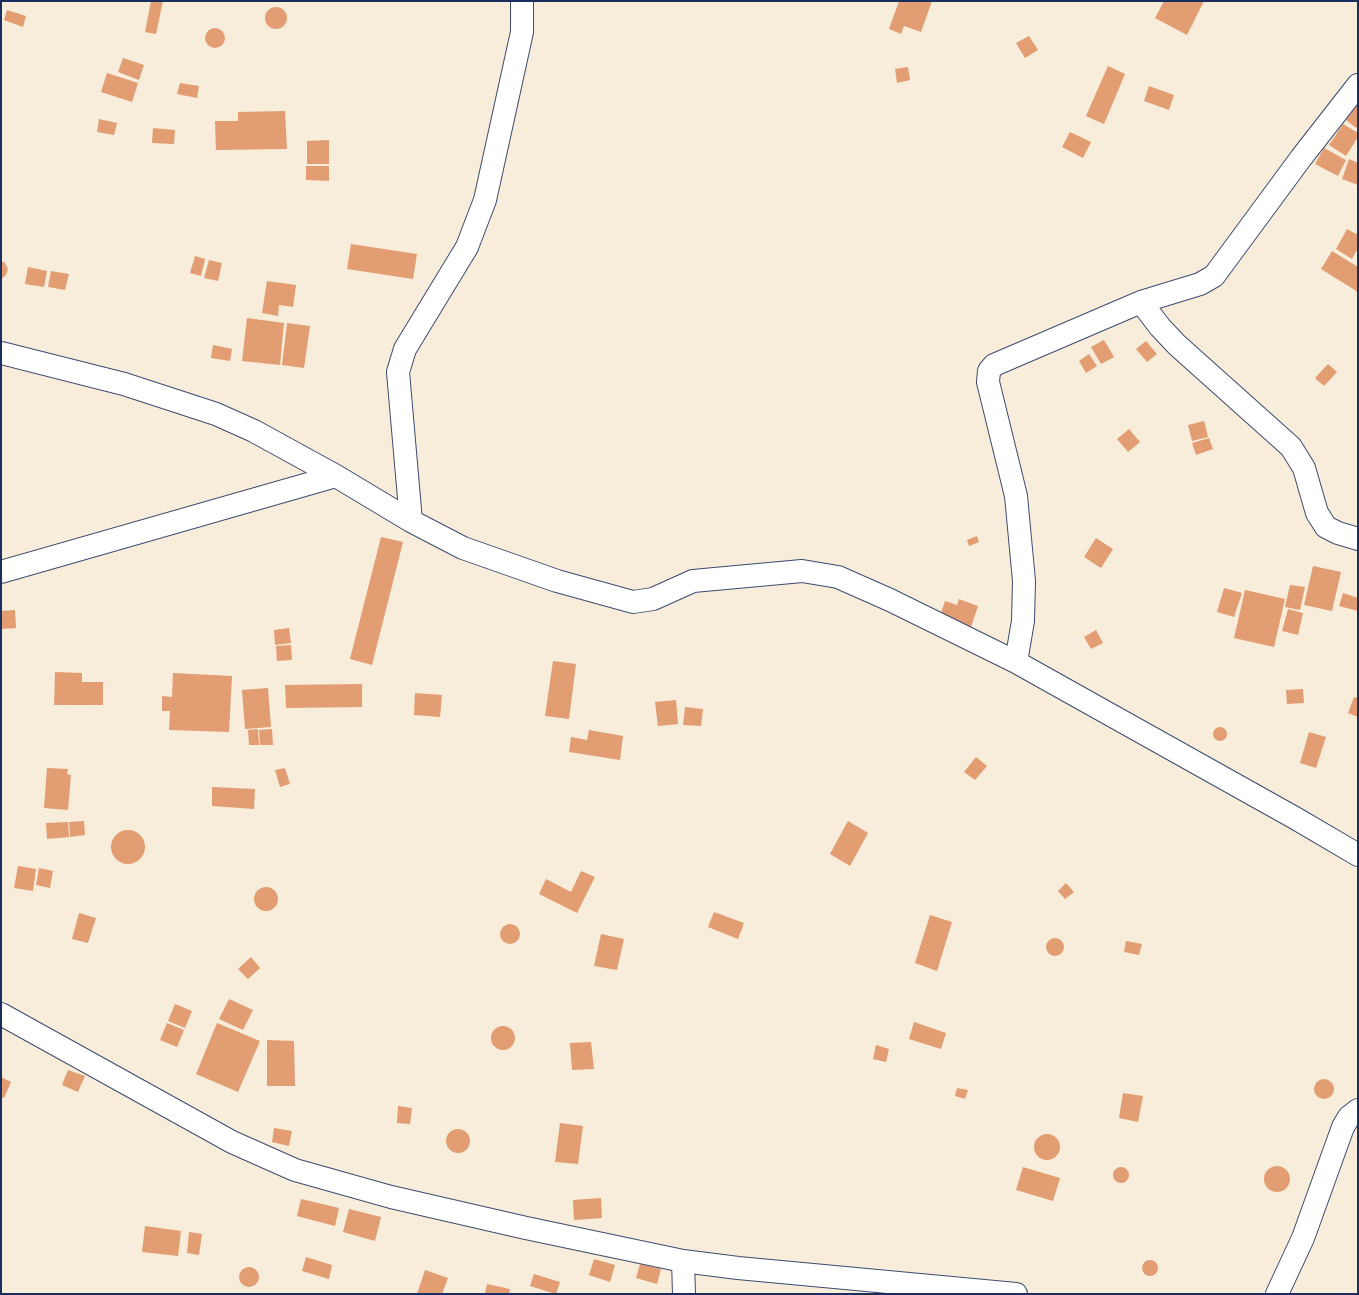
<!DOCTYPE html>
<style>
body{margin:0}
#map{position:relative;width:1359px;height:1295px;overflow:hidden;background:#f8ecda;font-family:"IM FELL Double Pica",serif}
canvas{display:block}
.frame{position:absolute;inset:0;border:2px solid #1b2f5e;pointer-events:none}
</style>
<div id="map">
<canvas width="1359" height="1295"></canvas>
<div class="frame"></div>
</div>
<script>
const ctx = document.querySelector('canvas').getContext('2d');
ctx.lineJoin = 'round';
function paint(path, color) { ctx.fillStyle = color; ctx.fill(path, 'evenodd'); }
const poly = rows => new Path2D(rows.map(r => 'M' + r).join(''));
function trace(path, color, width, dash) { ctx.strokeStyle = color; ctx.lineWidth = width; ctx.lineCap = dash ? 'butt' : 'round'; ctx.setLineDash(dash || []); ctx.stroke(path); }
const building = poly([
 [151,1,163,1,156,34,145,32],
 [899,1,932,1,921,32,904,26,901,34,889,29],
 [1164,1,1204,1,1187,35,1155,18],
 '265 18a11 11 0 1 1 22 0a11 11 0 1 1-22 0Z',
 [7,10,26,16,23,27,4,20],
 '205 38a10 10 0 1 1 20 0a10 10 0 1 1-20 0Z',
 [1029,36,1038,50,1025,58,1016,43],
 [123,58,144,65,139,80,118,72],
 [1108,66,1125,74,1104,124,1086,116],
 [908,67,910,80,897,83,895,69],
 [107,73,138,83,132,102,101,92],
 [180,83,199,86,197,98,177,94],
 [1149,86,1174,95,1169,110,1144,101],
 [1358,104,1358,126,1356,128,1346,120],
 [285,111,287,149,216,150,215,121,238,121,238,112],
 [99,119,117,123,114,135,97,132],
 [1343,124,1358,133,1358,137,1346,156,1329,145],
 [153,128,175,130,174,144,152,143],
 [1070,132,1091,142,1083,158,1062,147],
 [329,140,329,164,307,164,307,141],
 [1324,148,1346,160,1338,176,1315,164],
 [1349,159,1358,163,1358,185,1342,179],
 [306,166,329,166,329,181,306,180],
 [1347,229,1358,235,1358,248,1352,259,1336,249],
 [351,244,417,254,413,279,347,269],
 [1332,251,1358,267,1358,292,1321,269],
 [195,256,205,259,201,276,190,273],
 [209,260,222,263,218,281,204,278],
 [1,261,5,263,8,269,6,275,1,279],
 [28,267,47,271,44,287,25,284],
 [51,271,69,274,65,290,48,287],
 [267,281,296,285,293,307,279,305,278,316,262,313],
 [247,318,284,323,280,365,242,361],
 [287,323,310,326,304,368,282,365],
 [1104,340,1114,357,1101,364,1091,347],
 [1146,341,1157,354,1147,362,1136,349],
 [213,345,232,349,230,361,211,358],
 [1089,354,1097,366,1086,373,1079,361],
 [1328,364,1337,372,1324,386,1315,378],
 [1204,421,1208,437,1192,441,1188,425],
 [1129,429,1140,442,1128,452,1117,439],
 [1209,438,1213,449,1196,455,1192,443],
 [977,536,979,542,969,546,967,540],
 [381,537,403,542,372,665,350,659],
 [1096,538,1113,549,1101,568,1084,557],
 [1313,566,1341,572,1332,611,1304,605],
 [1290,585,1305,587,1300,610,1285,607],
 [1224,588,1242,593,1234,617,1217,612],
 [1245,590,1285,599,1274,647,1234,638],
 [1343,593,1358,598,1358,611,1339,606],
 [959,599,978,606,971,627,940,616,945,601,957,605],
 [1288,609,1303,613,1298,635,1282,631],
 [15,610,16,628,1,629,1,611],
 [289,628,291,643,275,645,274,630],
 [1096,630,1103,643,1091,649,1084,637],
 [291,645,292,660,277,661,276,646],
 [553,661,576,664,569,719,545,716],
 [55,672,82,673,82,682,103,682,103,705,54,705],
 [173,673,232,676,229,732,169,730,170,711,162,711,162,696,172,697],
 [362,684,362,707,286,708,285,685],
 [268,688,271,727,245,729,242,690],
 [1303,689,1304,703,1287,704,1286,690],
 [415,693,442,695,440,717,414,715],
 [1354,697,1358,698,1358,717,1348,713],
 [676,700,678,724,658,726,655,702],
 [685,707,703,709,701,726,683,725],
 '1213 734a7 7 0 1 1 14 0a7 7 0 1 1-14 0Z',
 [258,729,259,745,249,745,248,730],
 [272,729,273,745,260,745,259,730],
 [589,730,623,736,620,760,569,752,571,737,587,740],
 [1309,732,1326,737,1316,768,1300,763],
 [976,757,987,766,975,780,964,772],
 [47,768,68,769,67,774,71,775,68,810,44,808],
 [285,768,290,784,280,787,275,770],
 [212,787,255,789,254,809,212,806],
 [84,821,85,835,70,837,69,822],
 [848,821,868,833,850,866,830,854],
 [68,822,69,837,47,839,46,823],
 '111 847a17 17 0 1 1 34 0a17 17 0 1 1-34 0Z',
 [18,866,36,869,33,891,14,888],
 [39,868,53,871,50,888,36,885],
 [581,871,595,877,577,913,539,894,546,879,571,892],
 [1066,883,1074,892,1065,899,1058,891],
 '254 899a12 12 0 1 1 24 0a12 12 0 1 1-24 0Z',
 [714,912,744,923,738,939,708,927],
 [79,913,96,918,88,943,72,939],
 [930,915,952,922,937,971,915,963],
 '500 934a10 10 0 1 1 20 0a10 10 0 1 1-20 0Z',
 [601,934,624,939,617,970,594,966],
 '1046 947a9 9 0 1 1 18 0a9 9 0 1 1-18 0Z',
 [1126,941,1142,944,1139,955,1124,952],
 [251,957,260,968,248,979,238,969],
 [229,999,253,1010,243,1030,219,1019],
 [175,1004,192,1011,185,1028,168,1021],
 [914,1022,946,1033,941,1049,909,1039],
 [167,1023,184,1030,177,1047,160,1040],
 [217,1023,260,1041,238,1092,196,1074],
 '491 1038a12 12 0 1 1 24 0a12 12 0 1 1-24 0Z',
 [267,1040,294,1041,295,1086,267,1086],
 [591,1042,594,1069,572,1070,570,1043],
 [876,1045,889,1049,886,1062,873,1059],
 [68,1070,85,1076,78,1092,62,1085],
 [1,1077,11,1082,4,1098,1,1097],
 '1314 1089a10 10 0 1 1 20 0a10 10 0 1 1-20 0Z',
 [957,1088,968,1090,965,1099,955,1096],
 [1123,1093,1143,1096,1138,1122,1119,1118],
 [398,1106,412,1108,410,1124,397,1123],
 [560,1123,583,1126,578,1164,555,1162],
 [274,1128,292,1131,289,1146,272,1142],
 '446 1141a12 12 0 1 1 24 0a12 12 0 1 1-24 0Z',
 '1034 1147a13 13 0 1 1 26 0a13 13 0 1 1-26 0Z',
 '1264 1179a13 13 0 1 1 26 0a13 13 0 1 1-26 0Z',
 '1113 1175a8 8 0 1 1 16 0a8 8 0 1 1-16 0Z',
 [1023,1167,1060,1178,1053,1201,1016,1190],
 [601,1198,602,1218,574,1220,573,1200],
 [301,1199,339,1208,335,1226,297,1216],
 [349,1209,381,1217,375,1241,343,1232],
 [145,1226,181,1231,178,1256,142,1252],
 [189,1232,202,1234,199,1255,187,1253],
 [306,1257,332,1265,329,1279,302,1271],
 [594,1259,615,1265,610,1282,589,1275],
 '1142 1268a8 8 0 1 1 16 0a8 8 0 1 1-16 0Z',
 [640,1264,661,1269,657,1284,636,1278],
 '239 1277a10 10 0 1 1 20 0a10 10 0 1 1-20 0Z',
 [425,1270,448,1278,442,1294,417,1294],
 [534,1274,560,1282,556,1294,530,1286],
 [487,1284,510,1289,509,1294,485,1294]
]);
const minor = poly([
 [1141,302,1160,327,1177,345,1291,447,1304,468,1317,513,1326,527,1338,533,1358,539],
 [1,353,124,384,216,414,254,431,336,476,411,521,463,548,557,581,633,602,653,599,693,581,802,571,838,577,890,600,1016,662,1295,818,1358,855],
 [411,521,398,372,405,349,467,247,485,200,522,32,522,1],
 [1,572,336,476],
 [1016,662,1023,621,1024,581,1016,496,988,382,989,371,994,365,1141,302,1200,284,1214,276,1301,158,1358,85],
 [1,1014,232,1142,295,1170,391,1197,526,1228,683,1261,738,1268,1016,1294],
 [683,1261,684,1294],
 [1277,1294,1303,1238,1343,1127,1349,1117,1358,1110]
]);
paint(building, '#e29d72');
trace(minor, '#3c4b71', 24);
trace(minor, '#fff', 22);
</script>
